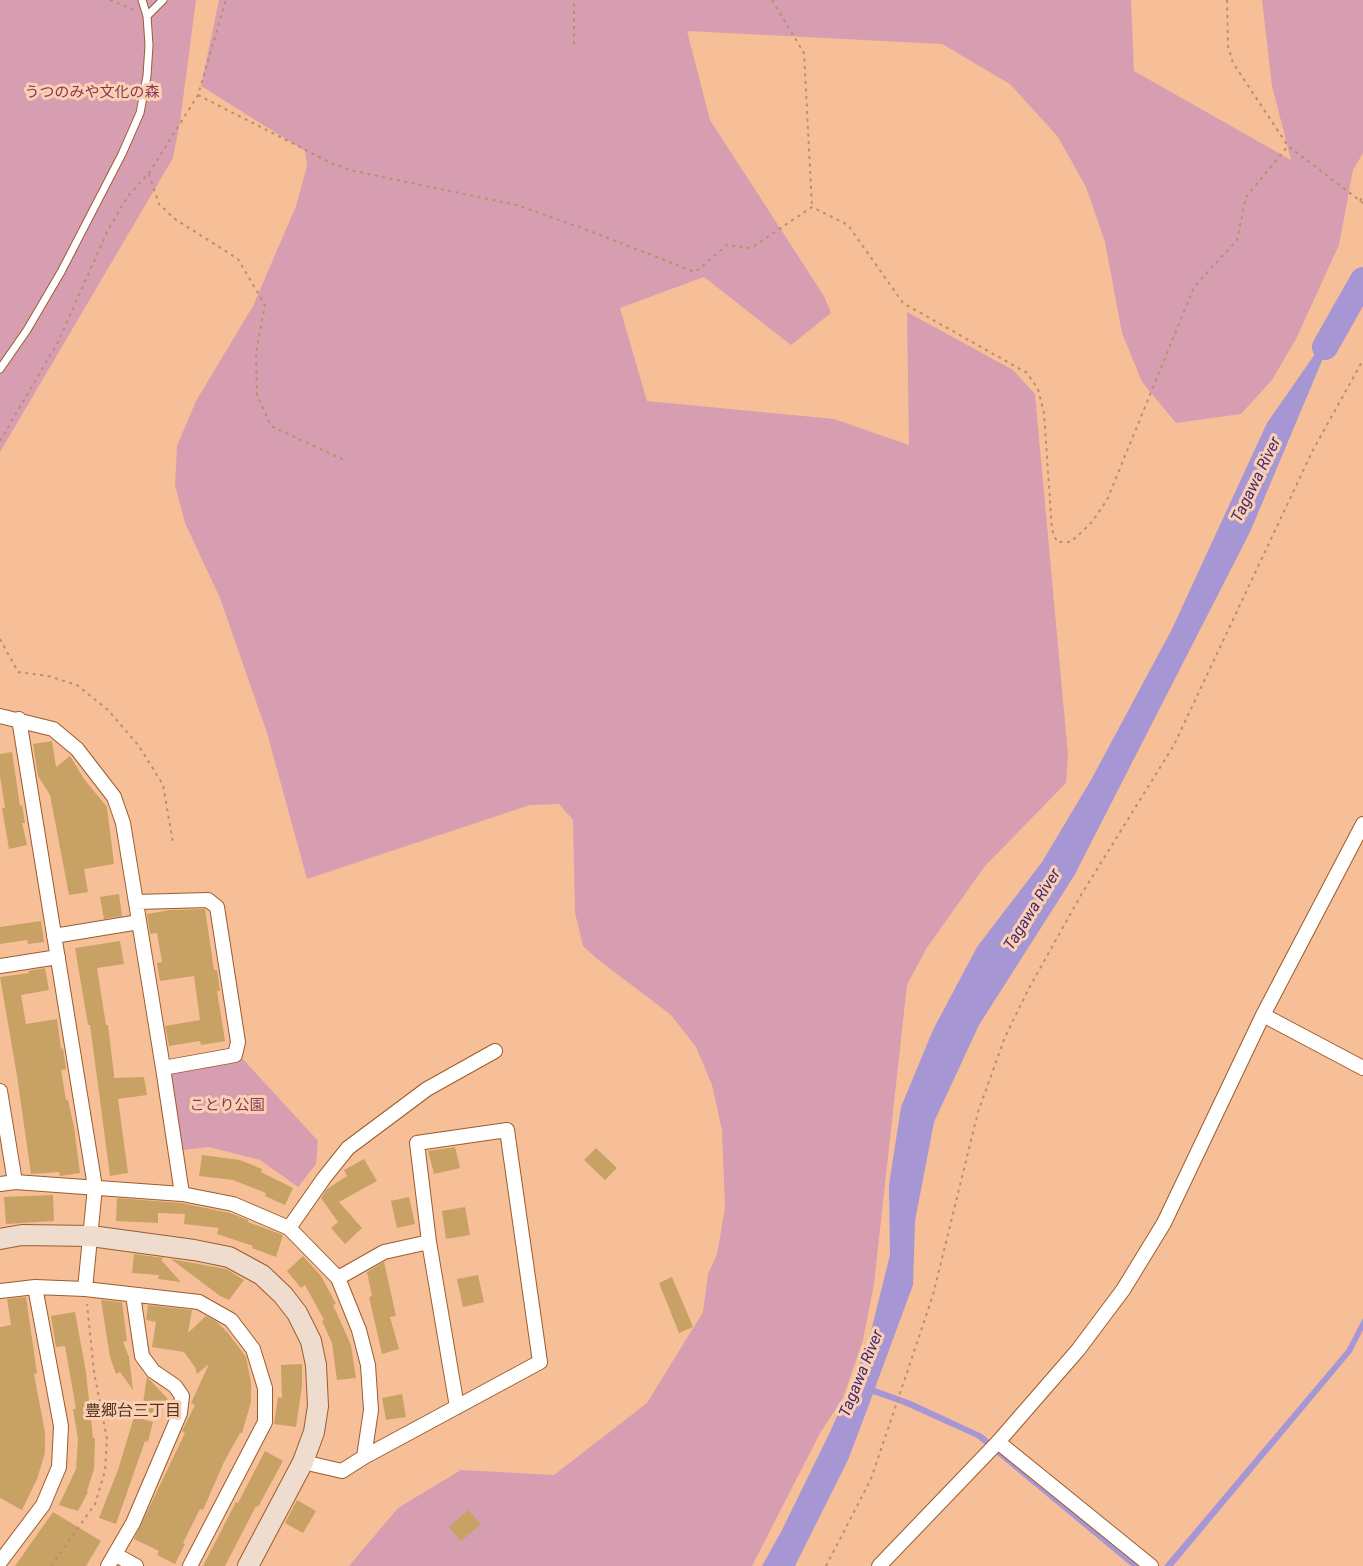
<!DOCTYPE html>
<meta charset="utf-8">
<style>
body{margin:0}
canvas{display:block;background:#f6bf97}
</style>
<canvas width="1363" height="1566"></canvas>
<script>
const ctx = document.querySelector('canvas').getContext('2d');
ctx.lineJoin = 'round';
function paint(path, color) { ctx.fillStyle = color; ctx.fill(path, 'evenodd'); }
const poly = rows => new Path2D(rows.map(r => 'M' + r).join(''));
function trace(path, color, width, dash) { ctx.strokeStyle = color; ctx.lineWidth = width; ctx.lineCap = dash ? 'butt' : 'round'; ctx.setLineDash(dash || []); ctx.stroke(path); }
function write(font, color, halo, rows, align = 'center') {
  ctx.font = font + ' Roboto,"Noto Sans JP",sans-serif'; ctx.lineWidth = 6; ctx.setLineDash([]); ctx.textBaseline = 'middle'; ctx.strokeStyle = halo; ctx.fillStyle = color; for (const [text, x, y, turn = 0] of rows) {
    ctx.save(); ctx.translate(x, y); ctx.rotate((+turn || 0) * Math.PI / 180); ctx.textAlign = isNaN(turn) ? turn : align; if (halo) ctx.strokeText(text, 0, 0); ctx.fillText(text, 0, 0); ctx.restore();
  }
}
const green = poly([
 [0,0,196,0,180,122,173,158,0,452],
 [219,0,1131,0,1134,71,1291,160,1272,86,1262,0,1363,0,1363,153,1353,170,1339,245,1296,339,1272,380,1241,414,1176,423,1142,382,1122,333,1105,242,1086,187,1058,137,1010,84,942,44,687,31,710,120,824,296,831,313,791,345,704,277,620,308,647,401,834,419,909,445,907,312,1013,370,1035,394,1068,755,1066,783,985,866,926,949,907,985,874,1284,863,1340,843,1398,820,1433,752,1566,349,1566,398,1508,461,1470,554,1475,647,1403,703,1312,708,1274,717,1254,725,1208,722,1130,712,1085,696,1047,671,1015,596,958,583,946,575,913,573,820,559,804,530,805,307,879,267,733,220,598,185,523,175,485,177,446,196,401,253,306,296,206,307,166,305,151,201,86],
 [242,1058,318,1141,316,1164,298,1187,260,1160,209,1147,183,1150,168,1071]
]);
const water = poly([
 [1340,318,1250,532,1074,876,979,1025,934,1122,915,1221,913,1285,875,1388,911,1401,982,1434,1140,1566,1131,1566,977,1438,904,1405,873,1394,848,1460,795,1566,762,1566,781,1532,831,1430,867,1347,890,1255,889,1185,901,1107,933,1030,977,947,1042,862,1091,780,1172,629,1267,423],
 [1363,1318,1363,1330,1352,1352,1173,1566,1164,1566,1347,1349]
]);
const river = poly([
 [1325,347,1363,280]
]);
const building = poly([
 [52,741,56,767,70,756,84,779,107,807,114,864,84,869,88,892,69,895,50,795,38,776,33,744],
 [12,752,20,806,22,805,25,823,22,823,27,845,9,849,2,808,5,808,0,776,0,754],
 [119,894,122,916,104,919,100,897],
 [205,909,214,970,217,970,220,991,217,991,225,1041,201,1045,200,1041,169,1046,165,1026,200,1020,194,976,160,981,157,963,162,962,157,933,150,934,147,914,170,910],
 [41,921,44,942,28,944,27,940,0,944,0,927],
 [120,941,124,964,97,968,106,1025,108,1025,114,1075,114,1078,144,1077,147,1095,118,1099,128,1173,110,1176,90,1025,88,1025,75,948],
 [45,968,49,990,21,995,26,1024,57,1019,61,1049,63,1048,66,1069,61,1070,66,1100,68,1100,74,1127,80,1173,60,1176,59,1172,31,1174,17,1076,0,977,29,973,28,971],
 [455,1147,460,1168,434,1174,428,1151],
 [596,1148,617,1168,605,1180,584,1160],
 [202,1155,240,1160,262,1169,261,1172,293,1188,285,1205,265,1196,266,1193,233,1180,199,1176],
 [364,1159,377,1181,339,1202,362,1228,345,1244,331,1228,338,1222,321,1198,327,1189,347,1176,344,1170],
 [53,1195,54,1221,6,1224,4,1197],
 [409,1197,415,1224,397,1228,391,1201],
 [117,1198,181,1203,230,1213,248,1220,248,1222,283,1235,276,1257,252,1248,253,1246,217,1234,219,1228,184,1224,185,1214,158,1213,158,1223,116,1221],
 [465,1207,470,1235,446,1239,442,1211],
 [134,1254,164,1258,161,1260,181,1282,158,1279,159,1275,132,1273],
 [303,1256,321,1276,336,1304,333,1305,351,1345,356,1378,337,1380,332,1343,322,1321,324,1320,305,1285,301,1288,287,1271],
 [171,1259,226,1269,244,1280,229,1300,220,1296],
 [384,1262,396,1316,390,1317,399,1349,382,1354,369,1297,372,1296,367,1272],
 [478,1275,484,1302,463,1307,457,1279],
 [672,1277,693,1327,679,1333,659,1283],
 [26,1297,37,1373,34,1374,45,1432,45,1453,37,1479,22,1510,0,1498,0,1327,11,1325,7,1299],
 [101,1300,122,1302,127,1341,123,1342,129,1357,133,1390,120,1372,116,1374,110,1357],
 [148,1305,192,1310,188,1333,206,1316,217,1322,228,1333,246,1357,251,1383,251,1402,242,1433,240,1433,224,1462,203,1510,200,1509,183,1543,185,1544,175,1564,157,1555,159,1551,134,1539,185,1433,182,1431,195,1405,191,1403,209,1364,197,1374,195,1367,184,1352,152,1347,156,1322,146,1320],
 [75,1312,86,1372,93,1438,95,1438,94,1469,87,1491,88,1492,78,1511,59,1505,76,1469,78,1439,73,1409,76,1409,65,1346,56,1347,51,1316],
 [302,1364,302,1386,296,1427,274,1424,278,1397,282,1398,281,1365],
 [147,1377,168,1399,150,1414,143,1403],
 [402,1394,406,1417,386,1420,382,1398],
 [134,1417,153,1422,148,1442,145,1441,116,1524,99,1518,118,1470],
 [265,1451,283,1461,258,1507,256,1506,225,1566,203,1566,236,1502,238,1503],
 [297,1500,316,1511,303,1533,285,1523],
 [468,1510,481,1524,461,1541,449,1527],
 [53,1512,101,1541,86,1566,15,1566]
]);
const path = poly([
 [110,0,134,10],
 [772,0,804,53,812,207],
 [1227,0,1228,46,1233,63,1288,146,1363,203],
 [574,44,574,0],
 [198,95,331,163,354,171,517,205,582,228,695,272,727,245,751,248,812,207,848,225,903,303,1027,373,1038,389,1044,413,1052,530,1057,542,1071,542,1092,522,1107,500,1194,287,1237,240,1246,197,1288,146],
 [149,174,159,204,175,219,238,259,265,305,256,353,257,395,271,426,344,460],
 [1360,201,1363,196],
 [0,441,58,342,108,230,128,196,149,173,198,95,226,0],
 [0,639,18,672,48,676,77,685,108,710,139,746,163,785,173,843],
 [51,1566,95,1504,105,1471,107,1439,94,1372,87,1304],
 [826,1566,871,1479,892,1417,933,1295,978,1112,1005,1037,1028,990,1081,895,1174,745,1312,452,1363,360]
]);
const lane = poly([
 [147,16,163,0],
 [0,369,27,330,61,272,122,154,140,113,147,76,149,45,147,16,142,0]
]);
const street = poly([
 [0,716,53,729,77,749,114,797,123,823,163,1068],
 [19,719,95,1187,85,1289],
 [136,902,208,900,217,907,238,1042,235,1055,163,1068,182,1194],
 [54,936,139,922],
 [0,966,58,957],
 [1263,1015,1363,1068],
 [0,1091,15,1182],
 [0,1184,15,1182,182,1194,233,1204,289,1228,338,1278],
 [289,1228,324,1178,348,1148,427,1089,495,1051],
 [0,1291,35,1287,85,1289,199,1302,231,1320,253,1349,265,1388,265,1422,190,1566],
 [998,1442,1151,1566],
 [364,1457,540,1362,507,1130,417,1143,429,1242],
 [303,1462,342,1471,364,1457,371,1410,368,1365,359,1330,338,1278,384,1252,429,1242,457,1407],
 [116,1555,136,1566],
 [0,1562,43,1505,59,1467,61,1426,35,1287],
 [108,1566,133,1523,180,1413,182,1396,175,1386,153,1371,142,1356,133,1295],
 [879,1566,998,1442,1078,1350,1123,1290,1164,1223,1263,1015,1363,824]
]);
const secondary = poly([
 [0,1239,22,1235,91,1236,194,1250,229,1257,262,1275,283,1295,297,1313,311,1341,316,1365,318,1406,314,1432,303,1462,248,1566]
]);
const parkNames = [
 ["うつのみや文化の森",92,93],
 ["ことり公園",227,1106]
];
const waterNames = [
 ["Tagawa River",1257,480,-64],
 ["Tagawa River",1033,910,-58],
 ["Tagawa River",862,1374,-68]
];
const neighbourhoodNames = [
 ["豊郷台三丁目",133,1412]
];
paint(green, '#d79eb2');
paint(water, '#a796d4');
trace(river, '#a796d4', 26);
paint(building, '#c8a165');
trace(lane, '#9b5d2c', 9);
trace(street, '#9b5d2c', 16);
trace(secondary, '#9b5d2c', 22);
trace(path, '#bb8e6c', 2, [3, 4.5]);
trace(lane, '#fff', 7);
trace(street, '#fff', 14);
trace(secondary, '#eedcce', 20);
write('15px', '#8a3659', '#facfb2', parkNames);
write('italic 16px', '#452a73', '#facfb2', waterNames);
write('16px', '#513520', '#facfb2', neighbourhoodNames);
</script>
